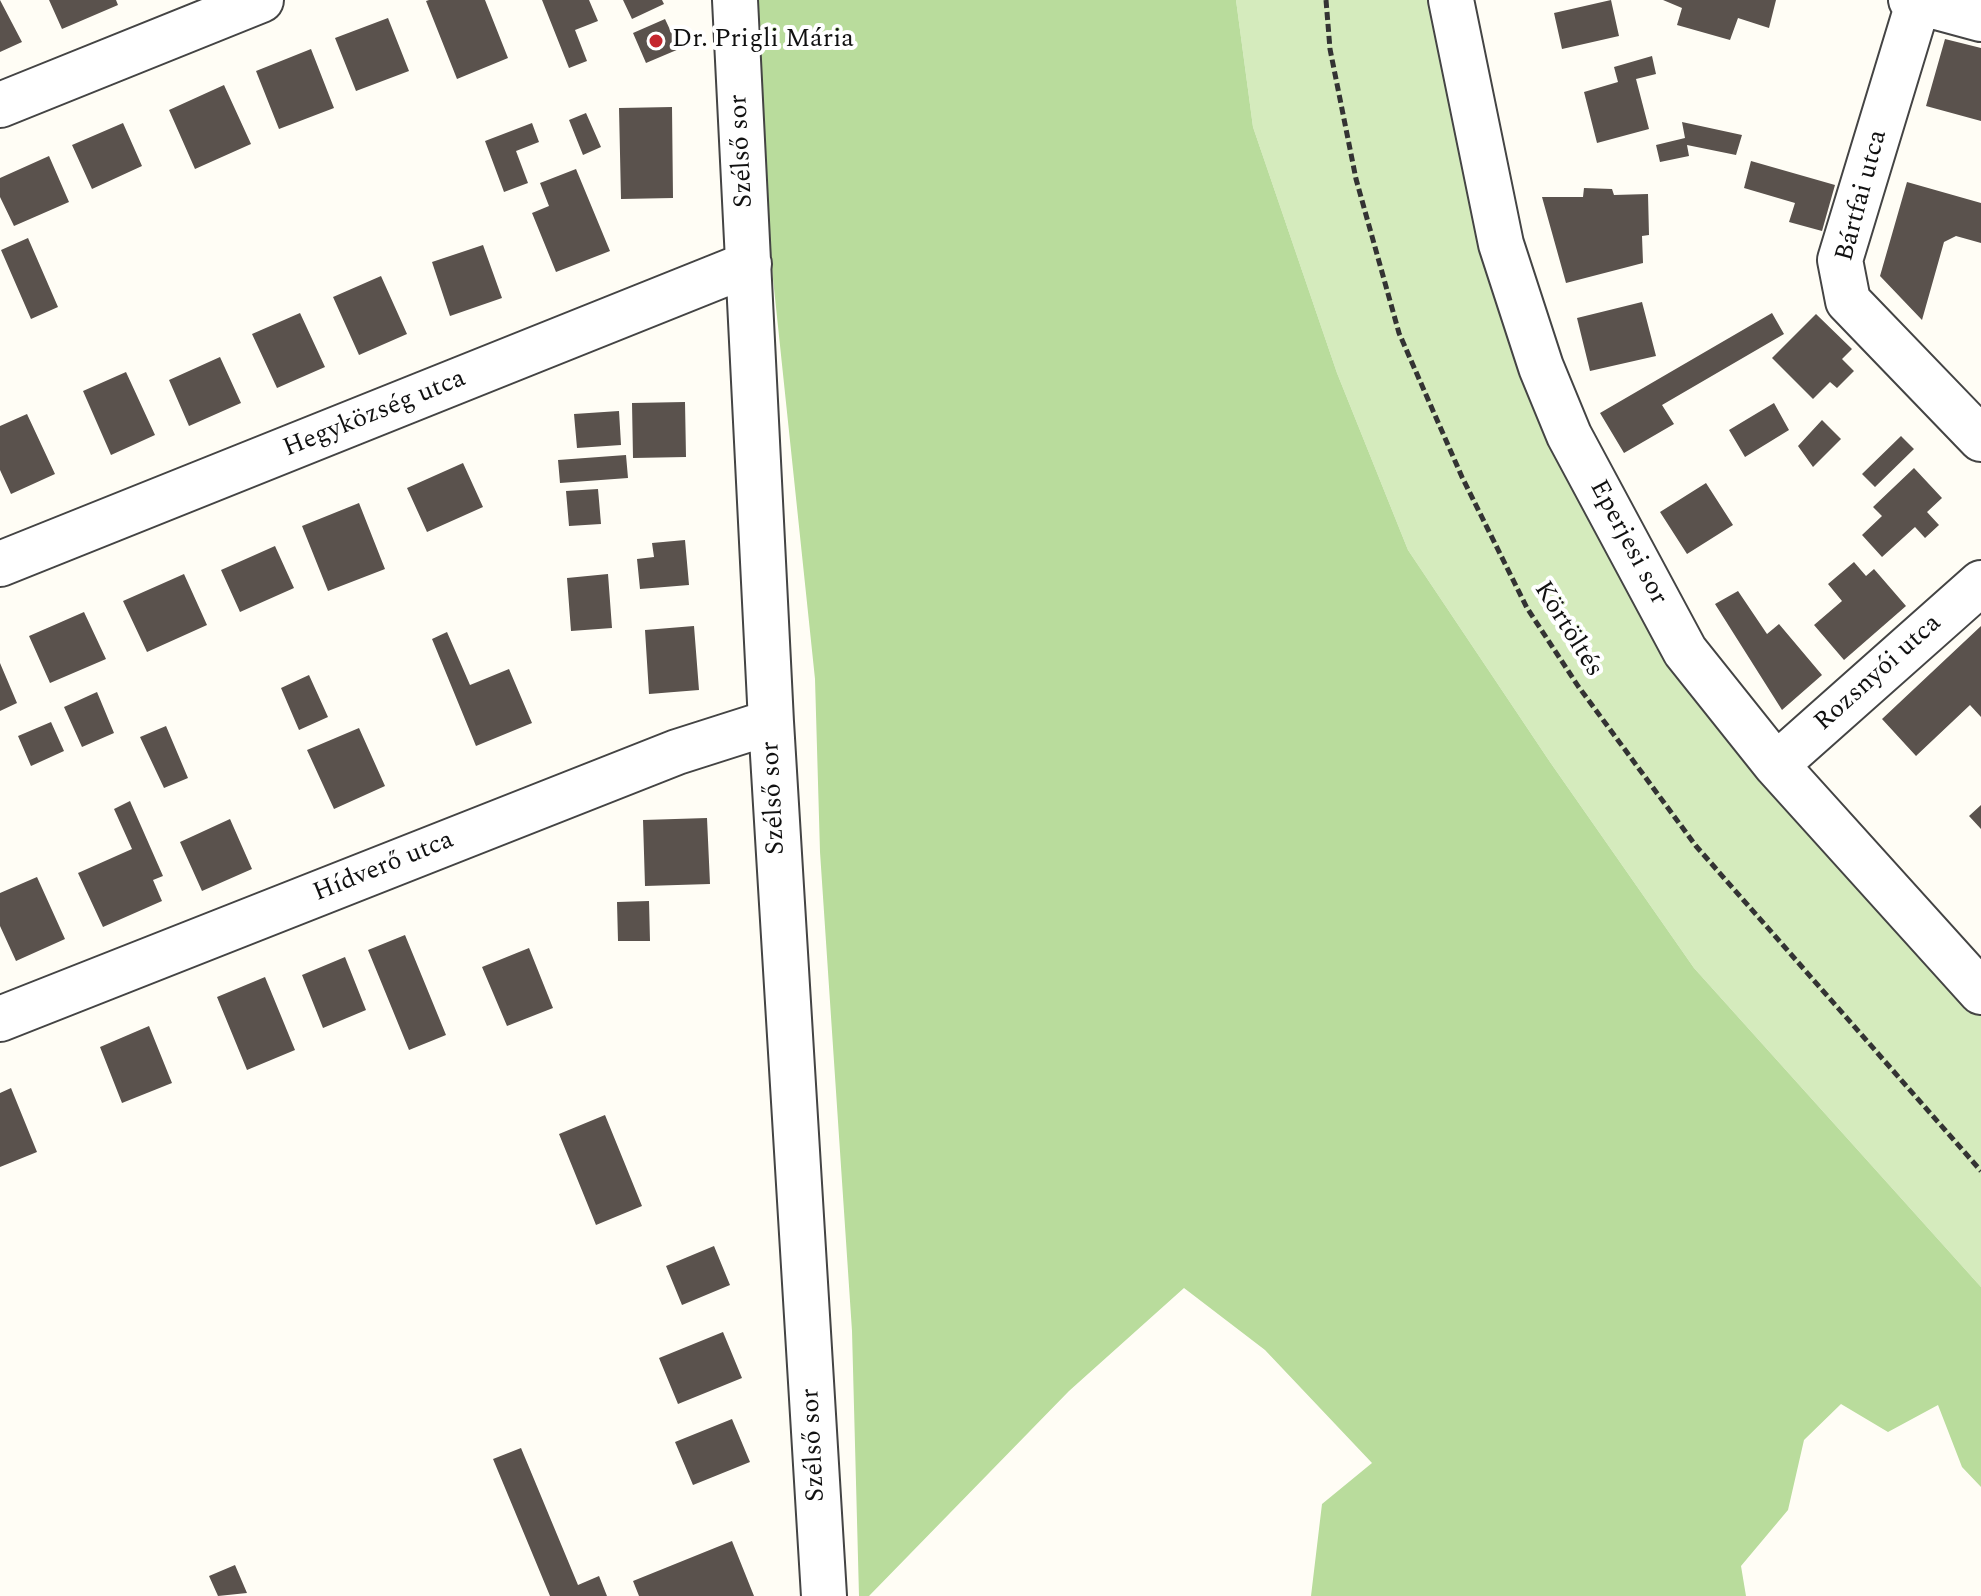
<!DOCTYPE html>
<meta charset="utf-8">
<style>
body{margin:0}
canvas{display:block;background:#fffdf5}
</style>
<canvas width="1981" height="1596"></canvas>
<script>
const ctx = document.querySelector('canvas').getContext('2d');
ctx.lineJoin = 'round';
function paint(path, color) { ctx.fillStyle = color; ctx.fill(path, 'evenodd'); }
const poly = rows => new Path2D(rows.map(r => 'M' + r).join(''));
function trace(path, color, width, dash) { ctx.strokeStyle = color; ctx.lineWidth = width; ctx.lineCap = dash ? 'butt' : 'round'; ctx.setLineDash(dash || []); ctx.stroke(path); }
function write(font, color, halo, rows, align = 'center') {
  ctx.font = font + ' Spectral,serif'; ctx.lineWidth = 8; ctx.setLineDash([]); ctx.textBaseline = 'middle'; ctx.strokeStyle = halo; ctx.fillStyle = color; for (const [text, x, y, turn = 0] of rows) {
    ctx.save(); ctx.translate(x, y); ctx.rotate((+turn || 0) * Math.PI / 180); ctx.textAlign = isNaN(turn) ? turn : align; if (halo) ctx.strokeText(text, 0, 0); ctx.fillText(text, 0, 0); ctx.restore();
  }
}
const green = poly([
 [1236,0,1433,0,1438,50,1527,378,1639,589,1981,1008,1981,1287,1694,968,1550,762,1408,550,1337,373,1253,127]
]);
const forest = poly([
 [754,0,1236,0,1253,127,1337,373,1408,550,1550,762,1694,968,1981,1287,1981,1487,1962,1467,1938,1405,1888,1432,1841,1404,1804,1440,1788,1510,1741,1566,1746,1596,1311,1596,1322,1504,1372,1463,1265,1350,1184,1288,1069,1391,869,1596,859,1596,852,1331,820,852,815,679,764,193]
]);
const building = poly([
 [0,0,22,42,0,52],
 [49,0,116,0,118,5,62,29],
 [429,0,485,0,508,58,457,79,426,1],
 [542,0,589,0,598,21,575,30,587,61,569,68],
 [623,0,662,0,664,4,632,19],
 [1611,0,1619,36,1562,49,1554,13],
 [1663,0,1776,0,1769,28,1738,18,1730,40,1677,25,1682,8],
 [388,18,409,71,356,91,335,38],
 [665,19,679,49,646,63,633,33],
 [1945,39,1981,48,1981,121,1926,106],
 [311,49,334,108,279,129,256,71],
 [1652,56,1656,74,1636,79,1649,129,1597,143,1584,92,1618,82,1614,67],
 [224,85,251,144,195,169,169,110],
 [672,107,673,198,621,199,619,108],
 [586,113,601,147,583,155,569,120],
 [1682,122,1742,135,1736,155,1687,145,1689,156,1660,162,1656,145,1685,138],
 [123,123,142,166,92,189,72,145],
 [532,123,539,142,516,151,528,183,504,192,485,141],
 [49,156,69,202,14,226,0,197,0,178],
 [1751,161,1835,185,1822,231,1789,222,1795,203,1744,188],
 [576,169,610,251,556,272,532,213,549,206,540,183],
 [1907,182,1981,203,1981,243,1956,236,1944,242,1922,320,1880,276],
 [1584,188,1612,189,1614,195,1648,194,1649,235,1642,236,1643,263,1566,283,1542,197,1583,197],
 [28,238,58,307,31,319,1,250],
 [483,245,502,298,450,316,432,262],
 [381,276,407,334,359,355,333,297],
 [1642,302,1656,356,1590,371,1577,318],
 [300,313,325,367,277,388,252,334],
 [1772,313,1784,334,1662,405,1674,424,1624,453,1600,413],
 [1816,314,1852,349,1842,359,1854,371,1837,388,1830,382,1813,399,1772,358],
 [220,357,241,403,189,426,169,380],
 [126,372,155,435,111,455,83,391],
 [685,402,686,457,633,458,632,403],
 [1774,403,1789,430,1745,457,1729,430],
 [619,411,621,445,577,448,574,414],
 [27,414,55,474,11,494,0,470,0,426],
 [1822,420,1841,439,1813,467,1798,446],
 [1901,436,1914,449,1875,487,1862,474],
 [626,455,628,478,560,483,558,460],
 [463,463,483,507,427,532,407,488],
 [1914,468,1942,498,1927,512,1939,525,1925,538,1915,527,1882,557,1862,535,1882,516,1873,507],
 [1706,483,1733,525,1687,554,1660,512],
 [598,489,601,524,569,526,566,491],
 [359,503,385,569,328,591,302,526],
 [685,540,689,585,640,589,637,559,654,557,652,543],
 [275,546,294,588,240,612,221,570],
 [1854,562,1866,576,1874,569,1906,606,1844,660,1814,625,1842,601,1828,584],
 [184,574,207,625,147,652,123,601],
 [608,574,612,628,571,631,567,578],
 [1738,591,1767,634,1779,624,1822,675,1782,710,1715,604],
 [84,612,106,659,50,683,29,636],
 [694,626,699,690,649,694,645,630],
 [1981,626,1981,717,1970,705,1916,756,1882,719],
 [447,632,470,685,509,669,532,723,476,746,432,639],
 [0,663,17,703,0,711],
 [309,675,328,717,299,730,281,688],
 [97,692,114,733,82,747,64,707],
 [51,722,64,751,31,766,18,736],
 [166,726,188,778,164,788,140,737],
 [359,728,385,786,334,809,307,750],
 [130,801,163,876,153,880,162,901,103,927,78,873,132,849,114,809],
 [1981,805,1981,829,1969,816],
 [707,818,710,884,645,886,643,820],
 [230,819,252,869,202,891,180,842],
 [37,877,65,939,16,961,0,926,0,893],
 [649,901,650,941,618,941,617,902],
 [405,935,446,1035,409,1050,368,950],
 [529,948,553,1008,507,1026,482,967],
 [345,957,366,1010,323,1028,302,975],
 [265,977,295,1050,247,1070,217,997],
 [149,1026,172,1083,122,1103,100,1047],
 [11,1088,37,1152,0,1167,0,1093],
 [605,1115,642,1206,596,1225,559,1134],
 [714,1246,730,1285,682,1305,666,1266],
 [723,1332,742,1378,678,1404,659,1358],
 [732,1419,750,1462,693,1485,675,1442],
 [521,1448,578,1585,599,1576,607,1596,550,1596,493,1459],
 [732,1541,754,1596,639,1596,633,1581],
 [235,1565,247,1593,218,1596,209,1576]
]);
const path = poly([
 [1326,0,1330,49,1356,179,1399,333,1462,477,1527,608,1578,686,1696,846,1981,1171]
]);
const minor = poly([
 [735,0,771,722,824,1596],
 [1451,0,1501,244,1541,367,1569,435,1685,651,1776,765,1981,992],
 [1911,0,1981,19],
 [1919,0,1840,260,1848,301,1981,439],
 [0,105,261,0],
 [0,564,749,264],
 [1776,765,1981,583],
 [0,1019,677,752,771,722]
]);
const markers = [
 [656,41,8,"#c4262e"]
];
const poiNames = [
 ["Dr. Prigli Mária",672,41]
];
const streetNames = [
 ["Szélső sor",743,151,-93],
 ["Bártfai utca",1863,196,-75],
 ["Hegyközség utca",375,415,-22],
 ["Eperjesi sor",1627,543,62],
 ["Körtöltés",1567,630,58],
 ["Rozsnyói utca",1879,674,-42],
 ["Szélső sor",775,798,-93],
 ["Hídverő utca",384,868,-22],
 ["Szélső sor",815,1445,-93]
];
paint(green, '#d5ebbd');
paint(forest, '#b9dc9c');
paint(building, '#5a524d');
trace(minor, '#444', 48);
trace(path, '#333', 5, [8, 4]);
trace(minor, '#fff', 44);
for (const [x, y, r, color] of markers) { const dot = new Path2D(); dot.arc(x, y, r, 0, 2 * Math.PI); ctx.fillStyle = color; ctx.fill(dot); trace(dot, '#fff', 3); }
write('26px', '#111', '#fff', poiNames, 'left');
write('26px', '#111', '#fff', streetNames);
</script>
